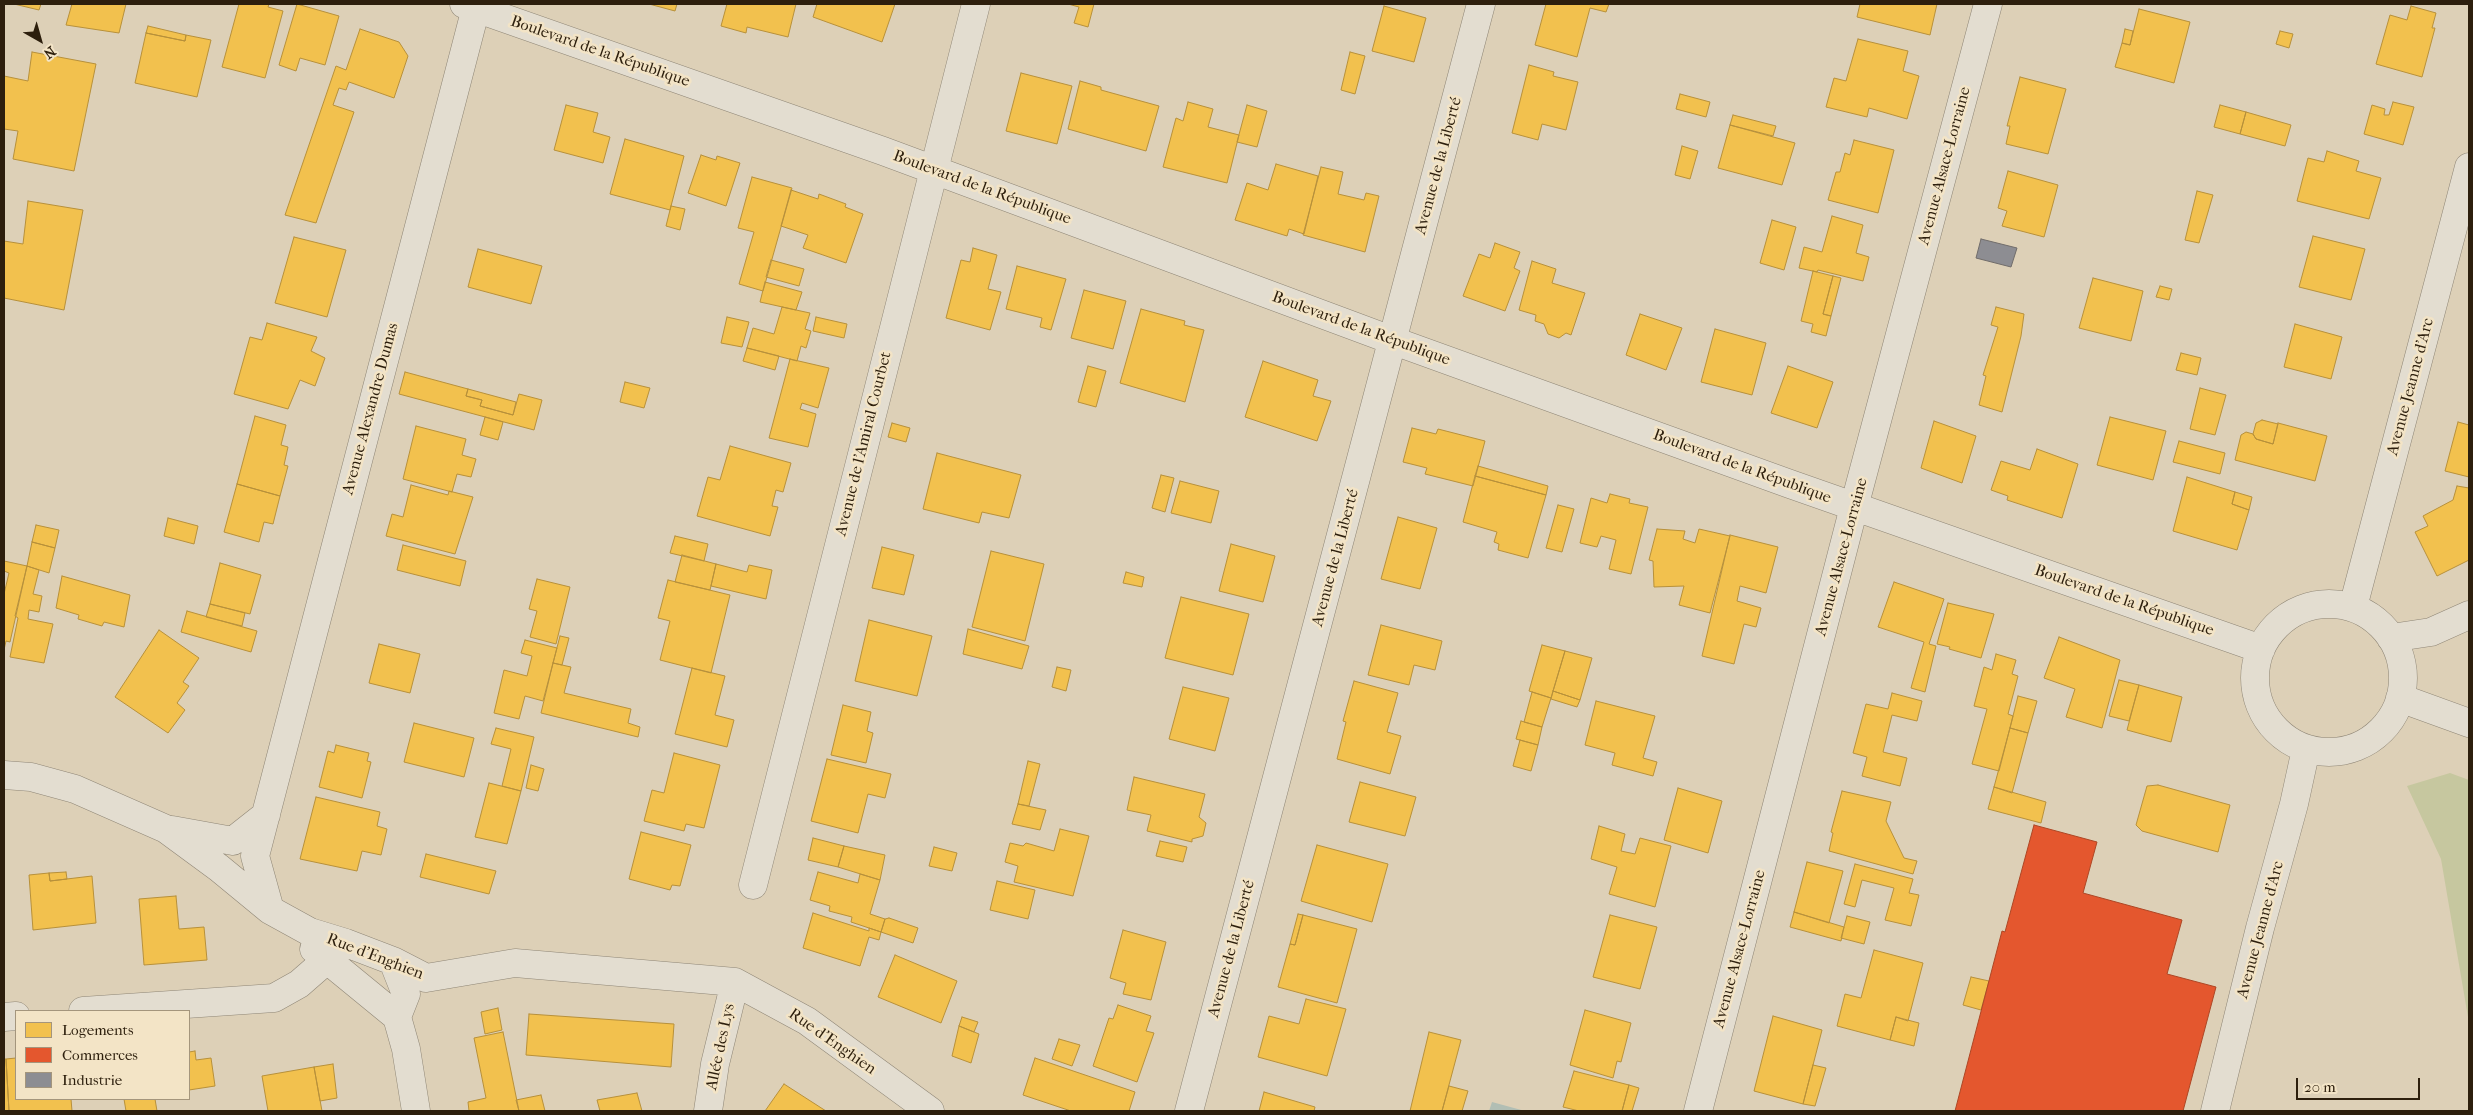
<!DOCTYPE html>
<meta charset="utf-8">
<style>
body{margin:0}
#map{position:relative;width:2473px;height:1115px;overflow:hidden;background:#ddd0b7;font-family:"IM FELL French Canon",serif}
canvas{display:block}
.frame{position:absolute;inset:0;border:5px solid #2d1f0d;pointer-events:none}
.legend{position:absolute;left:15px;top:1010px;width:175px;height:90px;box-sizing:border-box;background:#f3e4c6;border:1px solid #a4957c;margin:0;padding:6px 9px;list-style:none;font-size:15px;color:#2d1f0d}
.legend li{display:flex;align-items:center;gap:10px;height:25px}
.legend b{width:25px;border:1px solid #a4957c}
.north{position:absolute;left:15px;top:15px;width:50px;height:50px;-webkit-text-stroke:4px #f3e4c6;paint-order:stroke;rotate:142deg;font-size:14px;font-weight:700;line-height:20px;text-align:center;color:#2d1f0d}
.north::after{content:'';display:block;margin:auto;width:18px;height:22px;background:#2d1f0d;clip-path:polygon(50% 0,100% 100%,50% 72%,0 100%)}
.scale{position:absolute;left:2296px;top:1078px;width:124px;height:22px;box-sizing:border-box;border:2px solid #2d1f0d;border-top:0;padding-left:6px;font-size:15px;line-height:18px;white-space:nowrap;color:#2d1f0d;-webkit-text-stroke:4px #f3e4c6;paint-order:stroke}
</style>
<div id="map">
<canvas width="2473" height="1115"></canvas>
<div class="frame"></div>
<ul class="legend">
<li><b style="height:14px;background:#f2c14e"></b>Logements</li>
<li><b style="height:14px;background:#e4572e"></b>Commerces</li>
<li><b style="height:14px;background:#8d8d92"></b>Industrie</li>
</ul>
<div class="north">N</div>
<div class="scale">20 m</div>
</div>
<script>
const ctx = document.querySelector('canvas').getContext('2d');
ctx.lineJoin = 'round';
function paint(path, color) { ctx.fillStyle = color; ctx.fill(path, 'evenodd'); }
const poly = rows => new Path2D(rows.map(r => 'M' + r).join(''));
function trace(path, color, width, dash) { ctx.strokeStyle = color; ctx.lineWidth = width; ctx.lineCap = dash ? 'butt' : 'round'; ctx.setLineDash(dash || []); ctx.stroke(path); }
function write(font, color, halo, rows, align = 'center') {
  ctx.font = font + ' "IM FELL French Canon",serif'; ctx.lineWidth = 5; ctx.setLineDash([]); ctx.textBaseline = 'middle'; ctx.strokeStyle = halo; ctx.fillStyle = color; for (const [text, x, y, turn = 0] of rows) {
    ctx.save(); ctx.translate(x, y); ctx.rotate((+turn || 0) * Math.PI / 180); ctx.textAlign = isNaN(turn) ? turn : align; if (halo) ctx.strokeText(text, 0, 0); ctx.fillText(text, 0, 0); ctx.restore();
  }
}
const green = poly([
 [2450,773,2469,780,2469,1023,2441,859,2407,786]
]);
const water = poly([
 [1492,1102,1525,1111,1489,1111]
]);
const homes = poly([
 [14,4,41,4,39,10,14,4],
 [72,4,126,4,119,33,66,25,72,4],
 [239,4,269,4,268,7,283,11,265,78,222,67,239,4],
 [297,4,339,16,325,65,300,58,296,71,279,65,297,4],
 [649,4,677,4,675,11,649,4],
 [727,4,796,4,788,37,747,27,746,33,721,26,727,4],
 [817,4,895,4,882,42,813,17,817,4],
 [1068,4,1094,4,1088,27,1074,23,1079,7,1068,4],
 [1546,4,1609,4,1606,12,1590,8,1577,57,1535,45,1546,4],
 [1860,4,1937,4,1930,35,1857,17,1860,4],
 [1384,6,1426,18,1414,62,1372,51,1384,6],
 [2411,6,2436,13,2432,28,2435,28,2422,77,2376,64,2390,15,2407,20,2411,6],
 [2139,9,2190,22,2174,83,2115,67,2122,43,2130,45,2139,9],
 [148,26,186,35,185,41,146,33,148,26],
 [360,29,399,42,408,56,394,98,349,82,346,90,339,88,333,105,354,112,316,223,285,215,336,66,346,70,360,29],
 [2125,29,2133,31,2130,45,2122,43,2125,29],
 [2280,31,2293,34,2289,48,2276,44,2280,31],
 [146,33,185,41,186,35,211,40,197,97,135,83,146,33],
 [1858,39,1908,51,1903,71,1919,76,1907,119,1869,108,1867,117,1826,107,1834,78,1846,81,1858,39],
 [32,52,96,64,74,171,13,159,18,131,4,129,4,76,28,81,32,52],
 [1350,52,1365,56,1355,94,1341,90,1350,52],
 [1529,65,1554,72,1553,76,1578,82,1566,130,1542,124,1538,140,1512,133,1529,65],
 [1021,73,1072,86,1057,144,1006,131,1021,73],
 [2020,77,2066,89,2048,154,2006,144,2010,126,2007,126,2020,77],
 [1080,81,1101,87,1101,90,1159,106,1146,151,1068,129,1080,81],
 [1680,94,1710,102,1706,117,1676,109,1680,94],
 [1188,102,1213,109,1208,127,1239,135,1227,183,1163,167,1176,118,1183,121,1188,102],
 [2393,102,2414,107,2403,145,2364,134,2372,105,2385,109,2384,115,2389,115,2393,102],
 [566,105,598,113,593,132,610,137,603,163,554,150,566,105],
 [1247,105,1267,111,1257,147,1237,142,1247,105],
 [2220,105,2246,112,2240,134,2214,127,2220,105],
 [2246,112,2291,125,2285,146,2240,134,2246,112],
 [1733,115,1776,126,1773,136,1730,125,1733,115],
 [1730,125,1795,143,1782,185,1718,168,1730,125],
 [625,139,684,156,670,210,610,194,625,139],
 [1854,140,1894,150,1878,213,1828,200,1836,172,1840,172,1845,153,1850,155,1854,140],
 [1682,146,1698,151,1690,179,1675,175,1682,146],
 [2327,151,2359,161,2356,171,2381,178,2369,219,2297,201,2308,158,2324,162,2327,151],
 [701,155,716,160,717,156,740,163,726,206,688,193,701,155],
 [1276,164,1318,176,1304,234,1289,229,1287,236,1235,220,1247,183,1268,190,1276,164],
 [1321,167,1343,172,1338,194,1364,200,1366,193,1379,196,1365,252,1303,235,1321,167],
 [2008,171,2058,185,2044,237,2002,226,2007,211,1998,208,2008,171],
 [752,177,792,188,763,291,739,284,754,232,738,228,752,177],
 [791,190,818,199,819,194,846,204,845,207,863,214,846,263,803,248,808,235,781,226,791,190],
 [2197,191,2213,195,2199,243,2185,240,2197,191],
 [28,201,83,210,64,310,4,298,4,241,23,244,28,201],
 [671,206,685,209,680,230,666,226,671,206],
 [1832,216,1863,225,1856,253,1869,257,1863,281,1818,270,1817,272,1799,268,1804,247,1822,252,1832,216],
 [1772,220,1796,227,1784,270,1760,263,1772,220],
 [2313,236,2365,249,2351,300,2299,287,2313,236],
 [294,237,346,250,327,317,275,303,294,237],
 [1495,243,1520,252,1514,268,1520,271,1505,311,1463,296,1479,254,1490,258,1495,243],
 [973,248,997,255,988,289,1001,292,990,330,946,318,961,260,970,262,973,248],
 [478,249,542,266,531,304,468,287,478,249],
 [771,260,804,269,799,286,766,277,771,260],
 [1532,261,1556,269,1552,283,1585,293,1571,335,1566,333,1559,338,1548,334,1544,324,1535,321,1536,315,1519,310,1532,261],
 [1017,266,1066,279,1051,330,1040,327,1042,318,1006,309,1017,266],
 [1813,271,1833,276,1823,314,1831,316,1826,336,1811,332,1813,324,1801,321,1813,271],
 [1833,276,1841,278,1831,316,1823,314,1833,276],
 [2093,278,2143,291,2131,341,2079,328,2093,278],
 [765,282,802,292,796,310,760,302,765,282],
 [2160,286,2172,289,2169,300,2156,297,2160,286],
 [1084,290,1126,301,1113,349,1071,338,1084,290],
 [782,307,810,313,805,329,811,331,806,348,801,346,797,361,747,348,753,328,774,334,782,307],
 [1996,307,2024,314,2021,336,2002,412,1979,405,1986,376,1983,375,1998,327,1991,325,1996,307],
 [1141,309,1185,321,1184,325,1204,330,1185,402,1120,383,1141,309],
 [1640,314,1682,328,1666,370,1626,355,1640,314],
 [727,317,749,322,742,347,721,343,727,317],
 [816,317,847,324,844,338,813,331,816,317],
 [267,323,317,337,311,351,325,358,315,386,300,380,288,409,234,394,250,337,262,340,267,323],
 [2295,324,2342,337,2331,379,2284,367,2295,324],
 [1715,329,1766,343,1752,395,1701,382,1715,329],
 [747,348,779,356,775,370,743,361,747,348],
 [2181,353,2201,358,2197,375,2176,370,2181,353],
 [790,359,829,368,818,408,802,403,800,409,816,414,808,447,769,438,790,359],
 [1263,361,1318,380,1313,396,1331,401,1317,441,1245,417,1263,361],
 [1088,366,1106,371,1096,407,1078,402,1088,366],
 [1788,366,1833,382,1817,428,1771,413,1788,366],
 [405,372,468,389,466,396,482,400,480,406,513,415,519,394,542,400,534,430,399,394,405,372],
 [625,382,650,388,644,408,620,402,625,382],
 [2200,388,2226,395,2215,435,2190,429,2200,388],
 [468,389,516,402,513,415,480,406,482,400,466,396,468,389],
 [255,416,286,425,281,445,288,447,284,465,288,466,280,496,237,484,255,416],
 [485,417,503,422,498,440,480,435,485,417],
 [2110,417,2166,431,2153,480,2097,465,2110,417],
 [2262,420,2278,424,2273,444,2256,439,2253,434,2256,423,2262,420],
 [1934,421,1976,436,1962,483,1921,468,1934,421],
 [2458,422,2469,425,2469,477,2445,471,2458,422],
 [892,423,910,428,906,442,888,437,892,423],
 [2278,423,2327,436,2315,481,2235,460,2241,435,2246,432,2253,434,2256,439,2273,444,2278,423],
 [416,426,466,439,462,455,476,459,471,477,457,474,452,492,403,479,416,426],
 [1412,428,1436,434,1438,429,1485,441,1473,486,1425,474,1427,468,1403,462,1412,428],
 [2179,441,2225,453,2220,474,2173,462,2179,441],
 [730,446,791,463,783,492,776,490,772,506,778,507,770,536,697,516,708,477,720,480,730,446],
 [2037,449,2078,464,2062,518,2007,500,2008,496,1991,490,2001,461,2030,470,2037,449],
 [937,453,1021,475,1009,518,982,512,979,523,923,509,937,453],
 [1478,466,1548,486,1546,495,1475,476,1478,466],
 [1161,475,1174,478,1165,512,1152,508,1161,475],
 [1475,476,1546,495,1528,558,1498,550,1499,544,1494,542,1497,532,1463,522,1475,476],
 [2187,477,2235,492,2232,504,2249,510,2237,550,2173,531,2187,477],
 [1180,481,1219,491,1211,523,1171,513,1180,481],
 [237,484,280,496,273,524,264,522,259,542,224,532,237,484],
 [411,485,448,495,449,491,473,497,455,554,386,536,392,514,403,517,411,485],
 [2457,486,2469,488,2469,560,2437,576,2415,532,2428,526,2423,516,2453,500,2457,486],
 [2235,492,2252,497,2249,510,2232,504,2235,492],
 [1610,494,1630,499,1629,503,1648,507,1631,574,1609,569,1616,540,1601,536,1597,547,1580,543,1591,498,1607,503,1610,494],
 [1558,505,1574,509,1562,552,1546,548,1558,505],
 [1398,517,1437,528,1420,589,1381,579,1398,517],
 [168,518,198,526,194,544,164,536,168,518],
 [36,525,59,530,55,548,32,542,36,525],
 [1657,529,1685,531,1683,539,1695,543,1699,529,1730,536,1710,613,1679,605,1684,586,1654,587,1653,561,1649,560,1657,529],
 [1730,535,1778,547,1766,593,1740,586,1737,601,1761,608,1756,627,1744,624,1734,664,1702,656,1730,535],
 [675,536,708,544,704,561,670,553,675,536],
 [32,542,55,548,49,573,27,566,32,542],
 [1231,544,1275,556,1263,602,1219,591,1231,544],
 [403,545,466,561,460,586,397,570,403,545],
 [882,547,914,555,904,595,872,588,882,547],
 [991,551,1044,564,1025,641,972,627,991,551],
 [682,555,716,564,710,590,675,582,682,555],
 [4,561,27,566,10,642,6,641,4,650,4,594,9,573,4,571,4,561],
 [220,563,261,575,250,614,210,604,220,563],
 [716,564,747,572,749,565,772,570,766,599,711,586,716,564],
 [27,566,39,570,33,594,42,596,39,612,29,610,28,619,53,624,44,663,10,657,18,618,15,616,27,566],
 [1126,572,1144,577,1142,587,1123,583,1126,572],
 [62,576,130,595,124,627,104,622,102,626,78,619,79,615,56,608,62,576],
 [537,579,570,587,556,644,530,637,537,611,529,609,537,579],
 [668,580,730,595,711,673,660,660,670,621,658,618,668,580],
 [1894,582,1944,599,1929,644,1936,646,1925,692,1911,688,1924,642,1878,627,1894,582],
 [1181,597,1249,614,1233,675,1165,658,1181,597],
 [1948,603,1994,614,1981,658,1949,649,1950,647,1937,644,1948,603],
 [210,604,245,613,242,626,206,617,210,604],
 [187,611,257,631,251,652,181,632,187,611],
 [869,620,932,636,917,696,855,681,869,620],
 [1381,625,1442,641,1435,670,1414,665,1409,685,1368,675,1381,625],
 [968,629,1029,646,1022,669,963,654,968,629],
 [159,630,199,658,183,682,189,686,177,703,185,710,168,733,115,697,159,630],
 [560,636,569,638,562,665,553,663,560,636],
 [2059,637,2120,660,2102,728,2066,717,2075,689,2044,678,2059,637],
 [525,640,557,648,543,701,525,696,519,719,494,713,504,670,527,676,532,656,521,653,525,640],
 [379,644,420,654,410,693,369,683,379,644],
 [1542,645,1565,651,1551,698,1529,691,1542,645],
 [1565,651,1592,658,1580,700,1553,691,1565,651],
 [1996,654,2016,660,2012,674,2018,676,2008,714,2013,716,1999,771,1972,764,1987,709,1974,706,1984,667,1992,670,1996,654],
 [553,663,571,667,564,693,631,709,628,723,640,727,638,737,541,713,553,663],
 [1057,667,1071,670,1066,691,1052,687,1057,667],
 [692,668,725,676,715,715,734,720,727,747,675,734,692,668],
 [2119,680,2139,685,2129,721,2109,716,2119,680],
 [1354,681,1398,693,1387,732,1401,736,1390,774,1337,759,1346,722,1343,721,1354,681],
 [2139,685,2182,697,2171,742,2127,730,2139,685],
 [1183,687,1229,698,1215,751,1169,739,1183,687],
 [1553,691,1580,700,1577,707,1551,699,1553,691],
 [1532,692,1551,698,1542,727,1524,722,1532,692],
 [1892,693,1922,701,1917,721,1892,715,1883,752,1907,758,1900,786,1862,776,1867,757,1853,753,1866,704,1888,709,1892,693],
 [2018,696,2037,701,2028,733,2010,728,2018,696],
 [1596,701,1655,716,1643,758,1657,762,1653,776,1612,765,1615,753,1585,745,1596,701],
 [843,705,871,712,867,731,873,733,866,763,831,755,843,705],
 [1521,721,1542,727,1538,745,1516,739,1521,721],
 [414,723,474,738,464,777,404,762,414,723],
 [496,728,534,737,521,791,502,786,511,749,491,744,496,728],
 [2010,728,2028,733,2012,793,1994,787,2010,728],
 [1520,740,1538,745,1531,771,1513,766,1520,740],
 [336,745,369,753,367,761,371,762,362,798,319,787,328,751,334,753,336,745],
 [674,753,720,765,704,828,686,824,684,831,644,821,652,790,664,793,674,753],
 [827,759,891,774,885,798,868,794,858,833,811,821,827,759],
 [1028,761,1040,764,1029,806,1018,804,1028,761],
 [531,765,544,769,538,791,526,788,531,765],
 [1134,777,1205,794,1199,817,1206,823,1203,836,1192,839,1192,842,1147,831,1151,815,1127,810,1134,777],
 [1360,782,1416,797,1405,836,1349,822,1360,782],
 [489,783,521,791,507,844,475,837,489,783],
 [2158,785,2230,805,2218,852,2142,831,2136,825,2147,786,2158,785],
 [1994,787,2046,802,2041,823,1988,809,1994,787],
 [1678,788,1722,801,1708,853,1664,840,1678,788],
 [1842,791,1891,802,1886,821,1904,858,1917,861,1913,874,1829,851,1833,833,1831,832,1842,791],
 [316,797,380,812,377,826,387,829,381,855,362,851,357,871,300,859,316,797],
 [1018,804,1046,810,1040,830,1012,824,1018,804],
 [1599,826,1625,834,1621,851,1635,854,1640,838,1671,846,1655,907,1609,894,1617,867,1591,859,1599,826],
 [1060,829,1089,836,1073,896,1014,882,1018,866,1005,862,1010,843,1023,846,1026,843,1054,851,1060,829],
 [641,832,691,845,680,886,672,885,670,890,629,879,641,832],
 [813,838,844,846,838,867,808,860,813,838],
 [1160,841,1187,847,1183,862,1156,856,1160,841],
 [1317,845,1388,864,1372,922,1301,901,1317,845],
 [844,846,885,855,880,880,838,867,844,846],
 [934,847,957,853,952,871,929,866,934,847],
 [426,854,496,871,489,894,420,877,426,854],
 [1807,862,1843,871,1829,923,1794,912,1807,862],
 [1855,864,1913,879,1909,893,1919,895,1911,926,1885,920,1894,888,1862,880,1855,907,1844,904,1855,864],
 [66,872,67,879,50,881,49,873,66,872],
 [818,872,858,883,860,874,880,880,870,914,885,919,881,932,851,922,852,917,829,911,830,906,810,900,818,872],
 [49,873,50,881,92,876,96,923,33,930,29,875,49,873],
 [997,881,1035,890,1028,919,990,910,997,881],
 [176,896,179,929,204,927,207,960,144,965,139,899,176,896],
 [1794,912,1844,927,1841,941,1790,927,1794,912],
 [813,913,869,931,869,928,881,932,879,940,869,937,860,966,803,948,813,913],
 [1298,914,1303,915,1295,945,1290,944,1298,914],
 [1303,915,1357,929,1337,1003,1278,987,1290,944,1295,945,1303,915],
 [1610,915,1657,927,1640,989,1593,977,1610,915],
 [1847,916,1870,922,1864,944,1841,938,1847,916],
 [889,918,918,928,913,943,881,932,885,919,889,918],
 [1123,930,1166,942,1151,1000,1123,994,1126,983,1110,978,1123,930],
 [1874,950,1923,963,1908,1021,1896,1017,1890,1040,1837,1026,1845,994,1861,998,1874,950],
 [895,955,957,981,941,1023,878,997,895,955],
 [1971,977,1989,981,1981,1010,1963,1005,1971,977],
 [1306,999,1346,1009,1327,1076,1258,1057,1269,1016,1299,1024,1306,999],
 [1118,1005,1151,1016,1146,1031,1154,1033,1137,1082,1093,1066,1109,1018,1113,1019,1118,1005],
 [498,1008,502,1030,485,1034,481,1012,498,1008],
 [1585,1010,1631,1023,1621,1062,1617,1061,1613,1078,1570,1065,1585,1010],
 [529,1014,674,1024,671,1067,526,1055,529,1014],
 [1773,1016,1822,1030,1803,1104,1754,1091,1773,1016],
 [962,1017,978,1022,974,1032,959,1026,962,1017],
 [1896,1017,1919,1023,1914,1046,1890,1040,1896,1017],
 [959,1026,979,1034,971,1063,952,1056,959,1026],
 [503,1032,519,1111,469,1111,468,1102,486,1098,474,1038,503,1032],
 [1429,1032,1461,1040,1442,1111,1410,1111,1429,1032],
 [1059,1039,1080,1045,1072,1066,1052,1059,1059,1039],
 [195,1051,196,1060,211,1058,215,1086,189,1090,189,1052,195,1051],
 [16,1058,16,1099,71,1099,72,1111,9,1111,6,1059,16,1058],
 [1035,1058,1135,1092,1129,1111,1071,1111,1023,1095,1035,1058],
 [4,1059,6,1059,9,1111,4,1111,4,1059],
 [333,1064,337,1098,320,1101,314,1067,333,1064],
 [1813,1065,1826,1068,1815,1106,1803,1104,1813,1065],
 [314,1067,322,1111,268,1111,262,1076,314,1067],
 [1574,1071,1629,1085,1622,1111,1579,1111,1563,1107,1574,1071],
 [784,1084,826,1111,765,1111,784,1084],
 [1629,1085,1639,1088,1632,1111,1622,1111,1629,1085],
 [1449,1086,1468,1091,1462,1111,1442,1111,1449,1086],
 [1264,1092,1315,1107,1314,1111,1259,1111,1264,1092],
 [637,1093,642,1111,600,1111,597,1100,637,1093],
 [541,1095,545,1111,519,1111,516,1100,541,1095],
 [124,1099,155,1099,157,1111,126,1111,124,1099]
]);
const shops = poly([
 [2034,825,2097,842,2083,893,2182,920,2167,974,2216,987,2183,1111,1955,1111,2002,931,2005,932,2034,825]
]);
const industry = poly([
 [1981,239,2017,248,2011,267,1976,258,1981,239]
]);
const minor = poly([
 [464,4,883,151,1394,341,1790,484,2261,649],
 '2255 678a74 74 0 1 1 148 0a74 74 0 1 1-148 0Z',
 [2353,607,2469,167],
 [2391,638,2431,632,2469,615],
 [2400,698,2469,723],
 [4,775,31,777,75,789,166,829,219,868,270,910,310,932,346,943,393,961,426,978,515,963,735,982,807,1021,930,1111],
 [172,830,233,841,266,815],
 [753,885,976,4],
 [270,910,255,856,477,4],
 [314,949,397,1017],
 [393,961,406,994,397,1017,406,1049,416,1111],
 [83,1011,274,998,299,984,346,943],
 [4,1017,16,1016],
 [708,1111,715,1064,735,982],
 [1189,1111,1481,4],
 [1698,1111,1854,507,1988,4],
 [2215,1111,2260,928,2294,804,2306,749]
]);
const streetNames = [
 ["Boulevard de la République",600,52,19],
 ["Avenue de la Liberté",1439,166,-75],
 ["Avenue Alsace-Lorraine",1945,166,-75],
 ["Boulevard de la République",982,188,20],
 ["Boulevard de la République",1361,329,20],
 ["Avenue Jeanne d'Arc",2411,387,-75],
 ["Avenue Alexandre Dumas",371,409,-75],
 ["Avenue de l'Amiral Courbet",864,444,-76],
 ["Boulevard de la République",1742,467,20],
 ["Avenue Alsace-Lorraine",1842,557,-75],
 ["Avenue de la Liberté",1336,558,-75],
 ["Boulevard de la République",2124,601,19],
 ["Avenue Jeanne d'Arc",2261,930,-75],
 ["Avenue de la Liberté",1232,949,-75],
 ["Avenue Alsace-Lorraine",1740,949,-75],
 ["Rue d'Enghien",375,957,21],
 ["Rue d'Enghien",832,1042,35],
 ["Allée des Lys",721,1047,-78]
];
paint(green, '#c6c79f');
paint(water, '#b1beb4');
paint(homes, '#f2c14e');
trace(homes, '#b7903a', 1);
paint(shops, '#e4572e');
trace(shops, '#ad4624', 1);
paint(industry, '#8d8d92');
trace(industry, '#706c6a', 1);
trace(minor, '#8f8676', 29);
trace(minor, '#e3ddd0', 28);
write('16px', '#2d1f0d', '#f3e4c6', streetNames);
</script>
